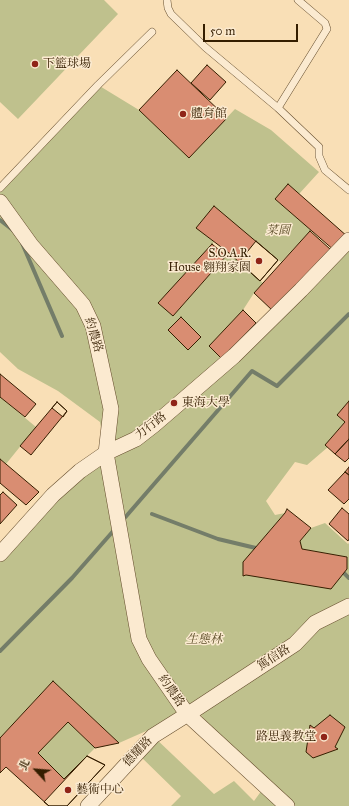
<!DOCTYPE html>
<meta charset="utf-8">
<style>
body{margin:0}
#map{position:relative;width:349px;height:806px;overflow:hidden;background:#f9dfb6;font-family:"IM FELL Great Primer","Noto Serif TC",serif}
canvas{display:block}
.north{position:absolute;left:16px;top:750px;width:40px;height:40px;-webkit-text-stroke:3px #fbead0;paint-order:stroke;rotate:296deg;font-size:11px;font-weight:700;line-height:16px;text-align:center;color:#351e00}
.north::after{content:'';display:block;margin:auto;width:14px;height:18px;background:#351e00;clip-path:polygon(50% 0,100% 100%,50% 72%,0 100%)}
.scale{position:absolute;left:203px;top:24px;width:95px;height:18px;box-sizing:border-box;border:2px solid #351e00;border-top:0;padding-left:5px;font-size:12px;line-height:14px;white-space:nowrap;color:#351e00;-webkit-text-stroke:3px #fbead0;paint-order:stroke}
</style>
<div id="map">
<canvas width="349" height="806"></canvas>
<div class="north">北</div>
<div class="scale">50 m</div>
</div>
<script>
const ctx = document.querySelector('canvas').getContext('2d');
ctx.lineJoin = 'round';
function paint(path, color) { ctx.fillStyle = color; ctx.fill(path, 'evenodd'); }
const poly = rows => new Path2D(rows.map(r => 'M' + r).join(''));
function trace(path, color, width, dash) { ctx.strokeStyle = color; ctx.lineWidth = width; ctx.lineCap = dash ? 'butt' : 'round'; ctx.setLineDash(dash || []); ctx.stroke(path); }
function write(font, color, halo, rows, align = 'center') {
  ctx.font = font + ' "IM FELL Great Primer","Noto Serif TC",serif'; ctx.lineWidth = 3; ctx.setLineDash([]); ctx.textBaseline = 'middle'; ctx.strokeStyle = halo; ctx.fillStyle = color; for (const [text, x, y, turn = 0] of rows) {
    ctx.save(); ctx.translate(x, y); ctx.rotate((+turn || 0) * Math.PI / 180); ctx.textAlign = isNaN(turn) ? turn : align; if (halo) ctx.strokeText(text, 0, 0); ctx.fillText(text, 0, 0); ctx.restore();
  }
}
const green = poly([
 [0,0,104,0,118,14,18,119,0,102],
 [98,85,139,110,189,158,235,109,271,130,319,172,299,194,275,199,311,230,281,262,213,207,197,228,214,242,159,303,173,316,229,253,263,283,254,293,243,310,209,346,226,364,349,239,349,401,337,415,345,422,325,445,328,447,307,465,295,462,266,501,275,515,285,513,244,562,243,576,246,575,331,588,347,569,347,557,302,549,300,541,311,528,325,523,348,544,349,543,349,806,171,806,181,796,137,753,153,736,214,794,234,781,254,801,262,790,196,709,119,743,53,681,0,738,0,544,105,455,100,422,58,391,18,369,0,352,0,188],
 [181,317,201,336,188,350,168,330],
 [0,397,36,427,6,464,0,459],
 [68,722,95,748,64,779,38,753]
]);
const stream = poly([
 [0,220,14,231],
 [22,243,62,336],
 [152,514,218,539,260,549],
 [122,521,252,371,277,386,349,314],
 [341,570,349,578],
 [0,651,72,578,115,529]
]);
const building = poly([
 [207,65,226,82,210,100,191,83,207,65],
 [177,70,227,118,189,158,139,110,177,70],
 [288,184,348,237,335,251,275,199,288,184],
 [214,206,278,260,260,281,229,253,196,228,214,206],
 [310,231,330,249,273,311,254,293,310,231],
 [256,241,278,260,260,281,239,262,256,241],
 [212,244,226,256,173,316,158,303,212,244],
 [243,310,256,323,222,359,209,346,243,310],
 [181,317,201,337,188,350,168,330,181,317],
 [0,374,36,404,25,417,0,397,0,374],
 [349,401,349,439,335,454,325,445,345,422,337,415,349,401],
 [57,402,67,411,31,455,20,446,57,402],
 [57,402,67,411,63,417,52,408,57,402],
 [349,439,349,458,345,462,335,454,349,439],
 [0,459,39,492,26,505,0,483,0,459],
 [349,467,349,475,345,472,349,467],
 [345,472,349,475,349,499,344,504,328,490,345,472],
 [3,492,17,505,0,524,0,495,3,492],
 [342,508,349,514,349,539,348,541,329,524,342,508],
 [287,509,311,528,300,541,302,549,347,557,347,569,331,589,246,575,243,576,243,562,285,513,287,509],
 [53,681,119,743,95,748,68,722,38,753,64,779,87,756,105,765,67,806,49,806,6,767,0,773,0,738,53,681],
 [330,715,345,727,335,747,338,749,313,758,306,752,310,725,314,728,330,715],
 [87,756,105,765,67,806,49,806,44,802,87,756]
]);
const lane = poly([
 [167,0,168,8,171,14,205,47,278,108,319,147,319,156,325,170,349,190],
 [278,108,327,29,325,23,298,0],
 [0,188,98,85,152,32]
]);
const street = poly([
 [0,202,31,245,83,305,93,326,111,409,106,453,125,560,139,639,149,659,187,714,287,806],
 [0,554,53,495,80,471,106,453,136,439,154,425,234,356,301,290,349,240],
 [88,806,153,736,196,709,295,644,315,623,349,606]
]);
const markers = [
 [35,64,4,"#8f2418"],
 [183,114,4,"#8f2418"],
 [259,261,4,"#8f2418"],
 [174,403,4,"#8f2418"],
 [324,737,4,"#8f2418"],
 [68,790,4,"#8f2418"]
];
const poiNames = [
 ["下籃球場",43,64],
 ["體育館",191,114],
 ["S.O.A.R.",251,254,"right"],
 ["House 翱翔家園",251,268,"right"],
 ["東海大學",182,403],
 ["路思義教堂",316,737,"right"],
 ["藝術中心",76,790]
];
const parkNames = [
 ["菜園",278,231],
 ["生態林",204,640]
];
const streetNames = [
 ["約農路",93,335,73],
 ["力行路",151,426,-38],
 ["篤信路",274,658,-33],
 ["約農路",171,691,55],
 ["德耀路",138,752,-46]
];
paint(green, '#bfc18d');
trace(stream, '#747d69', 4);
paint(building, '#d98d72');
trace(building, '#351e00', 1);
trace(lane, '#664e2e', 8);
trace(street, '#664e2e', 16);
trace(lane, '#fbead0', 7);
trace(street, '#fbead0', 15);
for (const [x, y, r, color] of markers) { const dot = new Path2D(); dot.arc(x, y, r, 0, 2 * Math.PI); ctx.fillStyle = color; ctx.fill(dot); trace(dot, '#fbead0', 1.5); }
write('12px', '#351e00', '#fbead0', poiNames, 'left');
write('italic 12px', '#5e4f2a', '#fbead0', parkNames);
write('12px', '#351e00', '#fbead0', streetNames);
</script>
